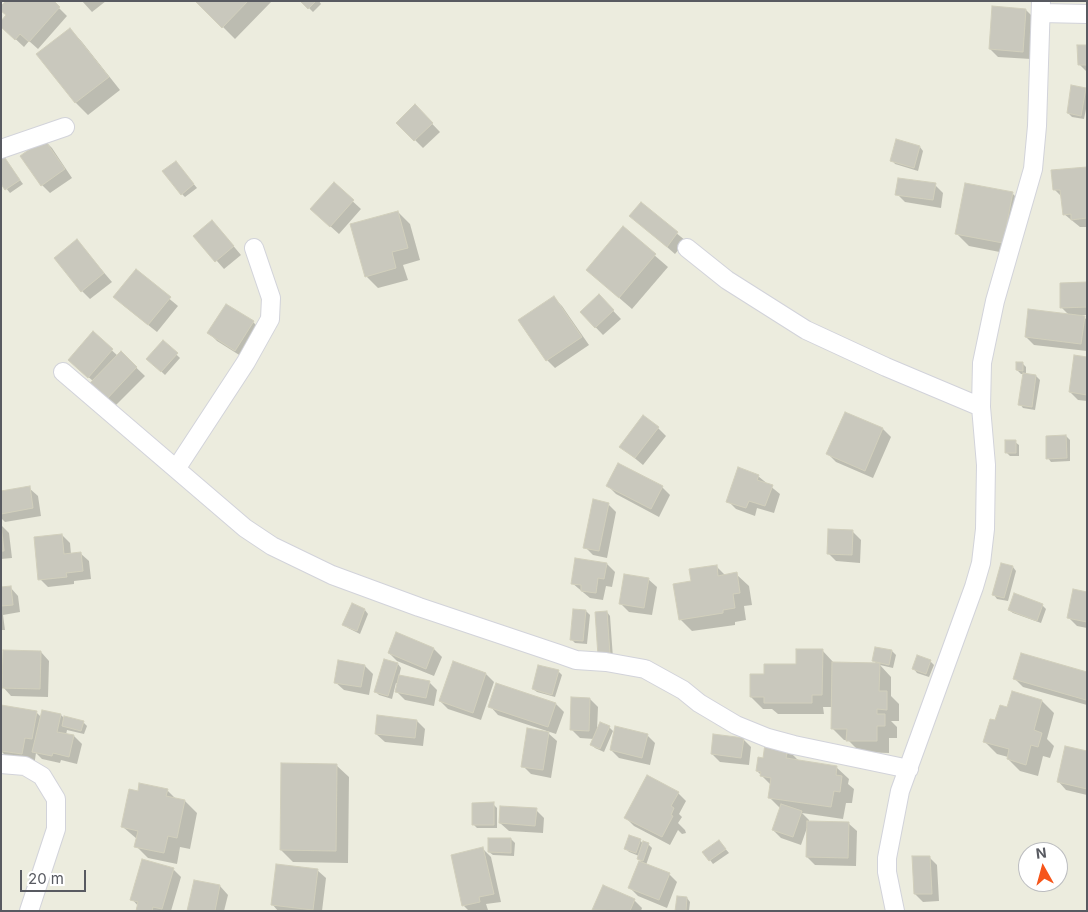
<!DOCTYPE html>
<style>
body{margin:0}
#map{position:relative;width:1088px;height:912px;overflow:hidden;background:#ececde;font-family:Inter,sans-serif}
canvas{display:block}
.frame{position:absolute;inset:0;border:2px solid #585a61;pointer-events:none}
.north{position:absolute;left:1018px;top:842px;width:50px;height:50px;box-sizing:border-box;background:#fff;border:1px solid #bcbdc0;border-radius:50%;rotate:353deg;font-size:14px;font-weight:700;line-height:20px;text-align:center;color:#585a61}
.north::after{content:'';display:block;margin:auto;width:18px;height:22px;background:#f6551a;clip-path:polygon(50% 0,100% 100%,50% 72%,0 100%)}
.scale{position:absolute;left:20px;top:870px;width:66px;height:22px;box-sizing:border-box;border:2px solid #585a61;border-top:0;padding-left:6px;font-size:15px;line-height:18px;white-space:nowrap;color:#585a61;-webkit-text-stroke:4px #fff;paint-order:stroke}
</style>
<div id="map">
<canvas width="1088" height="912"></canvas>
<div class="frame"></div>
<div class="north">N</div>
<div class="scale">20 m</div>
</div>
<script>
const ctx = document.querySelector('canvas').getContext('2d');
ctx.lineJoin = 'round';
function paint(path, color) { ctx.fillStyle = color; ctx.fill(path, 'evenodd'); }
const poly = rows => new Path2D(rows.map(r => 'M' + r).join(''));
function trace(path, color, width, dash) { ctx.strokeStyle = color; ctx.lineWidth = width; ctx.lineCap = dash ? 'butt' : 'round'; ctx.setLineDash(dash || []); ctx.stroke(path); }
const shadow = poly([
 [52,1,67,16,38,49,29,41,24,47,8,32,8,15],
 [82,1,106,1,92,12],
 [197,1,272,1,235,39],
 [302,1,319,1,321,4,313,12],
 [1026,10,1034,18,1031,59,998,57,990,49],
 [70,29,82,42,120,90,88,115,76,103,38,54],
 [1087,46,1087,72,1080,65],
 [1085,89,1087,90,1087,104,1084,119,1072,117,1068,113],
 [415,106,440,132,423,148,398,123],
 [44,140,52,148,72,178,50,193,42,185],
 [920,147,923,151,918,171,895,164,892,160],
 [6,161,23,184,10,193,1,182],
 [179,166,197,188,185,197,182,194],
 [1087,168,1087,227,1080,227,1064,214,1062,197,1055,190],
 [334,184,361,209,339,234,320,217],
 [935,185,943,193,941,208,905,202,897,194],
 [1012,193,1024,205,1015,255,969,246,957,234],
 [641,204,686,241,675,254,631,216],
 [398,212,410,224,420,260,403,265,408,280,378,288,366,276],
 [623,228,668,267,632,309,587,270],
 [220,230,241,255,224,269,195,236],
 [77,241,112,282,90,299,82,291],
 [136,271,178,306,157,332,123,305],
 [1087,283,1087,315,1082,315,1087,320,1087,351,1034,345,1026,337,1070,316,1061,307],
 [599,296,621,319,603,335,581,312],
 [554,298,562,306,589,345,555,368,547,360,520,320],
 [253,322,261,330,244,358,217,341,209,333],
 [93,333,118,356,121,353,145,376,114,407,91,384,93,381,78,368],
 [163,342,180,358,165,375,148,359],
 [1087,358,1087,401,1078,400,1070,392],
 [1022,363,1026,367,1026,375,1036,376,1040,380,1035,410,1023,408,1020,404,1024,374,1021,374,1017,370],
 [658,428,666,436,643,465,620,446],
 [883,429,891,437,873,478,836,462,828,454],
 [1066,436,1070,440,1070,461,1051,462,1048,458],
 [1015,442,1019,445,1019,456,1010,456,1007,453],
 [758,476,780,494,774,513,757,508,755,516,736,509,728,501],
 [608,486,662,487,670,495,659,517,616,494],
 [29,488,38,496,41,516,5,522,1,518,1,492],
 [608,504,616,512,607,558,593,555,585,547],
 [1,525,9,533,12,558,1,559],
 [853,532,861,540,860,563,836,561,828,553],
 [62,535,70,543,71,554,80,553,89,561,91,579,74,581,74,584,48,587,40,579],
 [607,564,615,572,612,587,606,586,603,600,590,598,572,583],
 [716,566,726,576,736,574,749,586,752,605,744,606,746,620,735,622,735,625,692,631,680,619,692,582],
 [1013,567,1016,571,1008,601,997,599,994,595],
 [648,579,657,587,652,615,629,612,621,604],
 [10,587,18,596,20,612,3,615,5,630,1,630,1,588],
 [1087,593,1087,628,1077,626,1069,618],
 [1042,605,1046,609,1041,623,1013,613,1009,610],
 [365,610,368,614,360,634,348,628,344,624],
 [586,611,590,615,587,644,575,643,571,639],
 [607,612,610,616,613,658,603,659],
 [397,634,434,649,442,657,434,676,397,661,389,653],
 [876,648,892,651,896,655,893,668,880,665,891,677,891,696,899,704,899,721,891,721,897,727,897,738,889,738,889,753,860,752,848,740,844,740,832,728,832,707,823,707,824,714,778,714,772,709,763,709,751,697,766,676,798,665,822,650,834,663,877,664,874,661],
 [41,652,49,661,48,697,11,696,3,687],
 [930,661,934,665,929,677,917,673,914,669],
 [398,664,401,668,399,676,429,682,437,690,434,706,405,700,397,692,398,684,396,683,392,699,379,695,375,691],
 [365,666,373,674,369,695,344,690,335,682],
 [558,671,562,675,555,697,537,692,533,689],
 [1087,673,1087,705,1023,687,1015,679],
 [486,674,494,682,481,720,448,709,440,701],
 [590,699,598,707,597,730,609,727,613,731,604,752,595,748,591,744,594,739,580,738,572,730],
 [1042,701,1054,713,1047,739,1054,746,1050,758,1043,756,1038,776,1020,771,1008,759,1008,757,997,754,985,742,996,722,1008,708],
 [556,704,564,712,556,734,498,715,490,706],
 [1,706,37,713,41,717,61,715,65,719,83,722,87,726,84,734,67,730,66,735,74,736,82,744,77,764,61,760,60,763,42,759,36,753,34,766,12,762,1,751],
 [417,721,425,729,423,746,385,742,376,734],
 [548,733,557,741,551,778,531,774,523,766],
 [647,735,655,743,650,765,619,758,611,750],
 [743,739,751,747,749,765,720,762,712,754],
 [787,749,800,762,836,767,849,779,848,784,854,789,852,803,846,803,843,819,802,813,809,820,809,822,848,823,857,831,856,866,815,865,807,857,808,825,801,845,781,838,773,830,781,809,769,797,771,785,757,771,764,759],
 [1087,753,1087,795,1066,790,1058,781],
 [336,765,349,777,348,863,293,862,281,850],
 [167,790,176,799,185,801,197,813,190,849,180,847,177,864,148,858,136,846,137,839,123,827,139,792],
 [678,793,686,801,679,814,682,817,678,823,685,830,686,833,682,834,678,830,670,845,634,826,626,818],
 [493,804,497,808,497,828,477,828,474,825],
 [536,810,544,818,543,833,509,831,500,823],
 [511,839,515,843,514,856,493,855,489,852],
 [640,840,643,844,648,844,652,848,646,865,669,874,677,882,667,908,638,896,630,888,641,861,638,858,639,856,629,852,625,848],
 [719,841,729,853,713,864,710,860],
 [483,849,491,857,501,902,486,904,488,910,469,911,463,905],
 [929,857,937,865,939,901,923,902,915,894],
 [173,869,181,877,171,911,137,911,138,906,132,899],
 [317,870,326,878,322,911,278,911,272,904],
 [195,881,220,886,228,895,224,911,189,911],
 [604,887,634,900,642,908,641,911,594,911],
 [687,898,690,902,689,911,676,911]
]);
const building = poly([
 [6,1,54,1,60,7,29,42,20,34,15,40,1,27,1,21,6,15,1,11,1,6,6,1],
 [195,1,248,1,222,28,195,1],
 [300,1,316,1,308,9,300,1],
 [992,6,1026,9,1023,52,989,49,992,6],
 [70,28,109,77,75,103,36,54,70,28],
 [1077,45,1087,45,1087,65,1078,65,1077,45],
 [1071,85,1086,88,1081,116,1067,113,1071,85],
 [415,104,433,123,414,141,396,123,415,104],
 [44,139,65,169,41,186,20,156,44,139],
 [896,139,920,146,914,168,890,161,896,139],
 [3,155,20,180,5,190,1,184,1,156,3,155],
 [176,161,194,184,181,195,162,171,176,161],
 [1087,167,1087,218,1071,220,1071,214,1063,215,1060,190,1053,190,1051,170,1087,167],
 [898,178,936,183,933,200,895,195,898,178],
 [334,182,354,200,330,227,310,209,334,182],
 [965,183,1013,192,1003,243,955,234,965,183],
 [641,202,678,232,667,247,629,216,641,202],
 [398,211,408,248,392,252,396,268,365,277,350,224,398,211],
 [212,220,234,246,215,262,193,236,212,220],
 [623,226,656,254,619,298,586,270,623,226],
 [77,239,104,273,81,292,54,258,77,239],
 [136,269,171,297,148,325,113,297,136,269],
 [1087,282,1087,307,1060,308,1060,283,1087,282],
 [599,294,614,310,595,328,580,312,599,294],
 [554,296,582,337,546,361,518,320,554,296],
 [226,304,254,321,235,351,207,333,226,304],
 [1028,309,1085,316,1081,344,1025,337,1028,309],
 [93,331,113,349,88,378,68,360,93,331],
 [163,340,178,353,161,372,146,359,163,340],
 [121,351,137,367,106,400,89,384,121,351],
 [1074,355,1087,357,1087,395,1069,392,1074,355],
 [1016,362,1023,362,1023,371,1016,370,1016,362],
 [1023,373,1036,375,1032,407,1018,405,1023,373],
 [845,412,883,428,865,471,826,454,845,412],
 [643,415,659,427,635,458,619,447,643,415],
 [1066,435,1067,458,1046,459,1046,436,1066,435],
 [1005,440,1016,440,1016,453,1005,453,1005,440],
 [618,463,663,486,651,509,606,486,618,463],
 [738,467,759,475,757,480,773,485,765,506,749,501,746,508,726,502,738,467],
 [30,486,33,508,1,514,1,491,30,486],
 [593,499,609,503,599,551,583,548,593,499],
 [1,523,4,551,1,551,1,523],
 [828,529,853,530,852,555,827,554,828,529],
 [62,534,64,554,81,552,83,571,66,573,67,577,38,580,34,537,62,534],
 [575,558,607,563,604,579,598,578,596,593,581,591,581,585,571,584,575,558],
 [1001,563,1013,566,1004,598,992,595,1001,563],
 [717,565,718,576,737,572,740,593,733,594,735,608,723,610,723,613,679,620,673,584,691,581,689,569,717,565],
 [624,574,649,578,644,608,619,604,624,574],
 [11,586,13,605,1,606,1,587,11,586],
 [1073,589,1087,592,1087,622,1067,618,1073,589],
 [1014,593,1043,604,1037,621,1008,610,1014,593],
 [352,603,365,609,357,631,342,625,352,603],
 [573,609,586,610,583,641,570,640,573,609],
 [607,611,610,655,598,656,595,612,607,611],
 [396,632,434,648,426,669,388,653,396,632],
 [875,647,892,650,889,665,872,661,875,647],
 [796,649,823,649,822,695,812,695,812,703,764,703,764,697,750,697,750,674,764,674,764,664,796,664,796,649],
 [3,650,41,651,40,689,2,688,3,650],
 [1021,653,1087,672,1086,700,1013,679,1021,653],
 [917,655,931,660,926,674,912,669,917,655],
 [384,659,398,663,388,696,374,692,384,659],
 [338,660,365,665,361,687,334,683,338,660],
 [453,661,486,673,473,713,439,701,453,661],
 [832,662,880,663,879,691,887,691,887,710,877,709,877,714,885,714,885,726,877,726,877,741,846,741,847,729,831,729,832,662],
 [538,665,559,670,552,695,532,689,538,665],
 [399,675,430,681,426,698,395,692,399,675],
 [496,683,556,703,548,727,488,707,496,683],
 [1012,691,1042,700,1034,730,1042,733,1038,747,1031,745,1026,765,1007,759,1009,749,983,742,990,719,995,720,1000,705,1007,707,1012,691],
 [571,697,590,698,589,731,570,730,571,697],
 [1,705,37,711,32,739,25,738,22,754,1,751,1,705],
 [42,710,61,714,57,732,74,735,69,757,53,753,52,756,32,752,42,710],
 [377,715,417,720,415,738,375,734,377,715],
 [64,716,84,721,81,731,62,726,64,716],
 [600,722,610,726,600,749,590,745,600,722],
 [615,726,648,734,642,758,610,750,615,726],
 [527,728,549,732,543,770,521,767,527,728],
 [713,734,744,738,741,758,711,754,713,734],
 [765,744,788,748,786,758,837,766,836,775,842,776,840,792,834,791,831,807,768,798,771,778,760,776,761,772,756,771,758,757,763,758,765,744],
 [1065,746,1087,751,1087,789,1057,782,1065,746],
 [281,763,337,764,336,851,280,850,281,763],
 [647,775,679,792,671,806,674,808,671,815,673,816,662,837,624,818,647,775],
 [139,783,168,789,166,796,185,800,177,838,168,836,164,853,134,847,138,831,121,827,129,789,138,791,139,783],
 [494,802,494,825,472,825,472,803,494,802],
 [781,804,802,811,793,837,772,830,781,804],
 [500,806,537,808,535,826,499,823,500,806],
 [807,821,849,822,848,858,806,857,807,821],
 [629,835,641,839,636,853,624,849,629,835],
 [488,838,511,838,511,853,488,852,488,838],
 [719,840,726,849,709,861,702,852,719,840],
 [643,841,649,843,643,861,637,859,643,841],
 [483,847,494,894,479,897,480,902,462,906,451,855,483,847],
 [912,856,930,856,932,894,914,894,912,856],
 [142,859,174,868,162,909,153,907,152,911,136,911,138,902,130,900,142,859],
 [639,861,670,873,659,900,628,888,639,861],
 [276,864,318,869,313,910,271,905,276,864],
 [194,880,220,885,215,911,187,911,194,880],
 [603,885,635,899,630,911,592,910,603,885],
 [677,896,687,897,686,911,675,911,677,896]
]);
const minor = poly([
 [1041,13,1087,14],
 [1,149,65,127],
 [687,248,727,280,806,330,886,367,981,407],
 [63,372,245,528,272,546,332,575,419,607,559,654,576,660,606,662,645,669,683,690,699,703,736,725,768,738,794,745,909,769],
 [176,469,246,362,270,319,271,298,254,248],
 [1,764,25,766,42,776,56,799,56,829,29,911],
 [895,911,887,872,887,858,900,791,974,587,981,563,985,529,986,465,981,407,982,363,995,301,1033,169,1037,126,1041,1]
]);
paint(shadow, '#0003');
paint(building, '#c9c8bd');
trace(building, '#d1cfbc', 1);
trace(minor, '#d2d3da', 20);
trace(minor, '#fff', 18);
</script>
